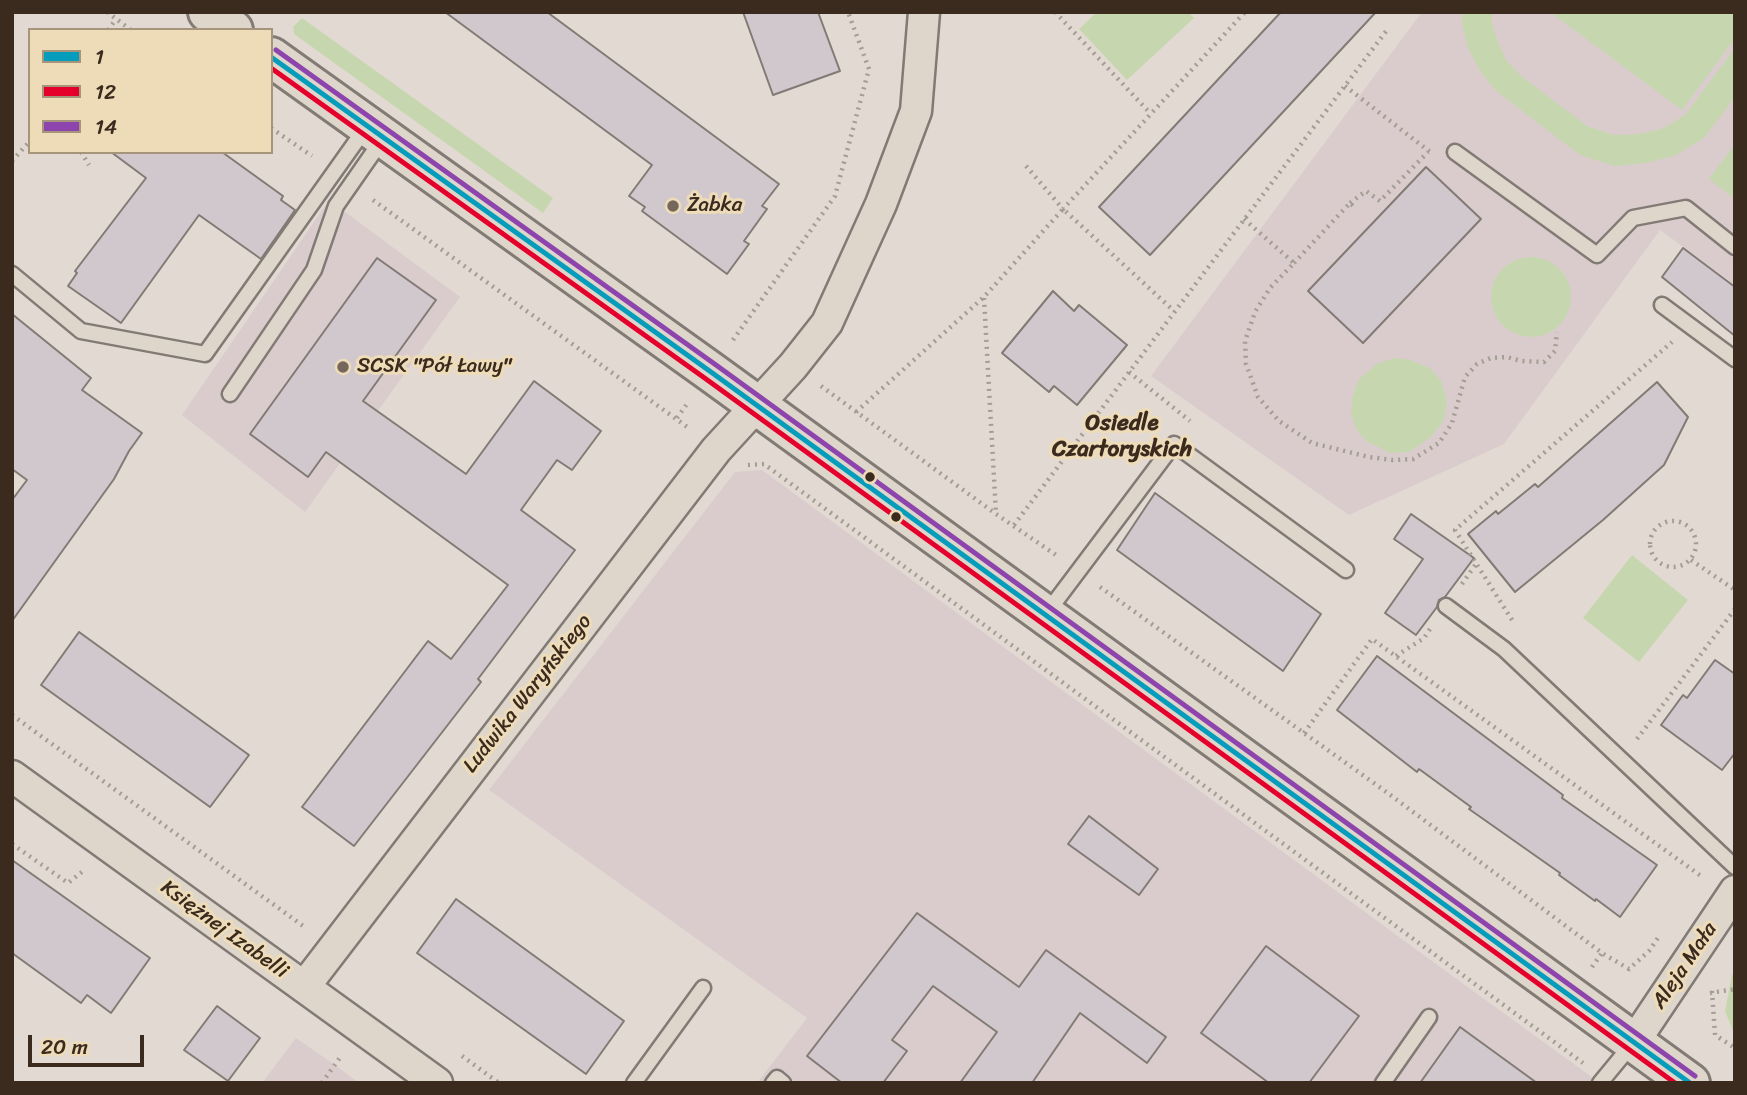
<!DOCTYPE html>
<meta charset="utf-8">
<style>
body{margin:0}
#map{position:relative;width:1747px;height:1095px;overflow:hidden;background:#e3d9d3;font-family:Sriracha,sans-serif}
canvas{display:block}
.frame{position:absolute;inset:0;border:14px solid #3b2a1e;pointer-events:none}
.legend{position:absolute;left:28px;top:28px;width:245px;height:126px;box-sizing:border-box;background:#eedcb9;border:2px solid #a6957b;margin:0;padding:9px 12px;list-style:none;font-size:21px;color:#3b2a1e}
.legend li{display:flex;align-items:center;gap:14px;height:35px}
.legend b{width:35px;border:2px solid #a6957b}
.scale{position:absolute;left:28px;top:1035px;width:116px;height:32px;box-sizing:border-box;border:4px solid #3b2a1e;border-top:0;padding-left:9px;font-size:21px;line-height:24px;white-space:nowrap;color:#3b2a1e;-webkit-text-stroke:5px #eedcb9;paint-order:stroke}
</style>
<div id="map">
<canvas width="1747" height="1095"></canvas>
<div class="frame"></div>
<ul class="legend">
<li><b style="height:9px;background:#069cbc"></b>1</li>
<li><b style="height:9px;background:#e4002b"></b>12</li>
<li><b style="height:9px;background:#8e44ad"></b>14</li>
</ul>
<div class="scale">20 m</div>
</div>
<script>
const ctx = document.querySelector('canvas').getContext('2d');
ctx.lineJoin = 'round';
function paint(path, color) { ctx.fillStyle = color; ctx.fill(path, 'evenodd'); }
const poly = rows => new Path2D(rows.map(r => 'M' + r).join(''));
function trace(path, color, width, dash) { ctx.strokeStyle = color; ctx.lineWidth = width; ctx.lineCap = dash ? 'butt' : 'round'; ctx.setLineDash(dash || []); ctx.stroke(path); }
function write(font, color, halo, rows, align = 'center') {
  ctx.font = font + ' Sriracha,sans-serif'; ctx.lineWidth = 6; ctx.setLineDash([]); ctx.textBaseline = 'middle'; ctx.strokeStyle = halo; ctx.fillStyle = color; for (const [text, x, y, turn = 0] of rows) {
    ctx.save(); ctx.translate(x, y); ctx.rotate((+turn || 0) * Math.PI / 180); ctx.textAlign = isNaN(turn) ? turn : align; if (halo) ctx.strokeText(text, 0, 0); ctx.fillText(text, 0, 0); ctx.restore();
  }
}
const built = poly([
 [1422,12,1735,12,1735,285,1660,230,1504,444,1349,515,1151,376],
 [329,200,460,297,305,512,182,415],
 [762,470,1436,964,1600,1083,757,1083,807,1018,489,790,735,472],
 [296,1038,335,1065,359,1083,262,1083]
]);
const green = poly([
 [1097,12,1188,12,1194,18,1127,80,1079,29],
 [1463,12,1492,12,1492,23,1498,42,1506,60,1521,76,1587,126,1614,135,1639,134,1662,129,1685,115,1735,48,1735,97,1704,138,1674,156,1645,163,1615,166,1580,155,1496,91,1480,71,1468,48,1462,23],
 [1550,12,1735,12,1735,38,1682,110],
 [302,18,553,198,543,213,294,34,293,27],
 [1735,144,1735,199,1709,179],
 '1491 297a40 40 0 1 1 80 0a40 40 0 1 1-80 0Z',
 [1395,358,1411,360,1431,369,1441,381,1447,400,1444,420,1431,437,1409,452,1390,453,1366,441,1356,429,1351,412,1352,398,1359,379,1377,364],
 [1632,555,1688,600,1639,662,1583,618],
 [1735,971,1735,1036,1725,1011,1732,975]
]);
const building = poly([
 [445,12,547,12,779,184,762,206,767,209,744,241,749,244,727,274,642,211,645,207,629,196,652,165,445,12],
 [743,12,818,12,840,71,773,95,743,12],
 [1281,12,1376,12,1150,255,1099,207,1281,12],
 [111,152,222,152,283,196,281,200,295,210,261,259,199,215,121,323,68,286,77,273,75,271,146,178,111,152],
 [1426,167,1481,219,1363,343,1308,291,1426,167],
 [1683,248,1735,287,1735,336,1662,277,1683,248],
 [377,258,436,300,363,401,466,474,534,381,601,431,572,470,557,460,521,510,575,550,478,679,481,682,354,846,302,807,428,641,451,659,508,585,326,452,308,477,250,434,377,258],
 [1053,291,1074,311,1079,305,1127,345,1077,405,1054,386,1049,392,1002,353,1053,291],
 [12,314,91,378,82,390,142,433,129,451,114,479,12,621,12,500,27,480,12,469,12,314],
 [1657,382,1688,417,1664,465,1603,520,1515,592,1468,534,1496,511,1498,514,1535,484,1538,487,1657,382],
 [1155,493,1321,614,1283,671,1117,550,1155,493],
 [1411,514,1474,558,1445,597,1439,600,1437,607,1416,635,1385,613,1423,559,1394,539,1411,514],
 [79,632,249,755,210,807,41,685,79,632],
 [1377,656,1563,795,1562,798,1657,865,1620,917,1596,899,1595,901,1559,875,1560,873,1469,809,1471,807,1419,769,1417,772,1337,710,1377,656],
 [1715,660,1735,674,1735,753,1722,770,1661,725,1683,695,1687,698,1715,660],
 [1089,816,1158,869,1139,895,1068,844,1089,816],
 [12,860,150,958,111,1013,87,995,81,1003,12,953,12,860],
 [456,899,624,1021,586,1074,417,953,456,899],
 [917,913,1019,987,1046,950,1166,1037,1147,1063,1080,1013,1032,1083,960,1083,997,1032,933,986,892,1040,907,1051,883,1083,842,1083,807,1056,917,913],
 [1266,946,1359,1016,1309,1083,1269,1083,1201,1033,1266,946],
 [217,1006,260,1038,228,1081,184,1050,217,1006],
 [1460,1027,1537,1083,1420,1083,1460,1027]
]);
const path = poly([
 [107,12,131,30],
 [1055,12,1151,114],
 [108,30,116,19],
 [1345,86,1430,152],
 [271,128,312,156],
 [81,152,89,165],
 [12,161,30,141],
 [1026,166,1063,209,1245,12],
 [373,200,690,429],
 [1350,203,1366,191,1380,201,1428,152],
 [1244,219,1294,263,1270,288,1255,312,1245,341,1246,364,1258,397,1279,421,1312,443,1369,457,1393,460,1413,459,1439,443,1452,423,1465,377,1477,364,1491,358,1507,357,1521,361,1544,362,1555,351,1557,332],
 [1294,263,1350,203,1356,209],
 [984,298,996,514],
 [733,340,835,196,869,69,848,12],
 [1129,372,1190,421],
 [821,386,996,514,1056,555],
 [856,412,984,297,1063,209,1174,311],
 [677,418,689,401],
 [748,465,764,464,1583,1063],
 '1650 544a23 23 0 1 1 46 0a23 23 0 1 1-46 0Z',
 [1014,525,1387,30],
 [1691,560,1735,590],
 [1462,584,1476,564],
 [1100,587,1385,791,1602,953,1629,969,1649,951,1660,935],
 [1512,620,1455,530,1672,342],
 [1396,656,1424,638,1432,626],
 [12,715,306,928],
 [1304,733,1372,639,1701,876],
 [1637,739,1735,609],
 [12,844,68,883,83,871,85,872],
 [1592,967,1602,953],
 [1712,991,1715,1035,1735,1048],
 [1710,993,1735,989],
 [462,1056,499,1083],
 [322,1083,341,1056]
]);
const service = poly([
 [1455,152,1597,255,1633,218,1686,208,1735,247],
 [12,274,81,331,205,354,367,126],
 [1662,305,1735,359],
 [230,394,314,270,336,206,384,137],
 [1446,606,1504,649,1735,867],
 [1046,614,1174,444,1346,570],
 [634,1083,703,988],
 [773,1083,777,1078,783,1083],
 [1383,1083,1429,1017],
 [1600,1083,1633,1043]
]);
const minor = poly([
 [12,776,437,1083],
 [304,987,716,450,793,366,827,323,881,204,916,111,924,12],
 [1634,1042,1735,891]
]);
const secondary = poly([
 [208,12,233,30],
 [271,57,711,372,1690,1083]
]);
const bus1 = poly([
 [271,57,711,372,1690,1083]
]);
const bus2 = poly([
 [271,68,706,379,1675,1083]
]);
const bus3 = poly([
 [276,50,716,365,1695,1076]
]);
const markers = [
 [673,206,7,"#76675d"],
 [343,367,7,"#76675d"],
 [870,477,6,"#3b2a1e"],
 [896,517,6,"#3b2a1e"]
];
const poiNames = [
 ["Żabka",687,206],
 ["SCSK \"Pół Ławy\"",357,367]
];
const streetNames = [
 ["Ludwika Waryńskiego",528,694,-52],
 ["Księżnej Izabelli",224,930,36],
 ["Aleja Mała",1685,966,-56]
];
const neighbourhoodNames = [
 ["Osiedle",1122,424],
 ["Czartoryskich",1122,450]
];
paint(built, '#dacccc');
paint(green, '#c6d7af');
paint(building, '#d1c8ce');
trace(building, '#827a74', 2);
trace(service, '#827a74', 19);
trace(minor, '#827a74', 35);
trace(secondary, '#827a74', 44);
trace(path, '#a39d94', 4.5, [2, 5]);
trace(service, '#ded6cb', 14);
trace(minor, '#ded6cb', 30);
trace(secondary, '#ded6cb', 38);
trace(bus1, '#069cbc', 5);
trace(bus2, '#e4002b', 5);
trace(bus3, '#8e44ad', 5);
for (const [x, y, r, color] of markers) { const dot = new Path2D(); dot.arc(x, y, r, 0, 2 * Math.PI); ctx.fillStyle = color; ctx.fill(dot); trace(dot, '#eedcb9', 2.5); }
write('21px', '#3b2a1e', '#eedcb9', poiNames, 'left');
write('21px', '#3b2a1e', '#eedcb9', streetNames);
write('bold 23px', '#3b2a1e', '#eedcb9', neighbourhoodNames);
</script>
